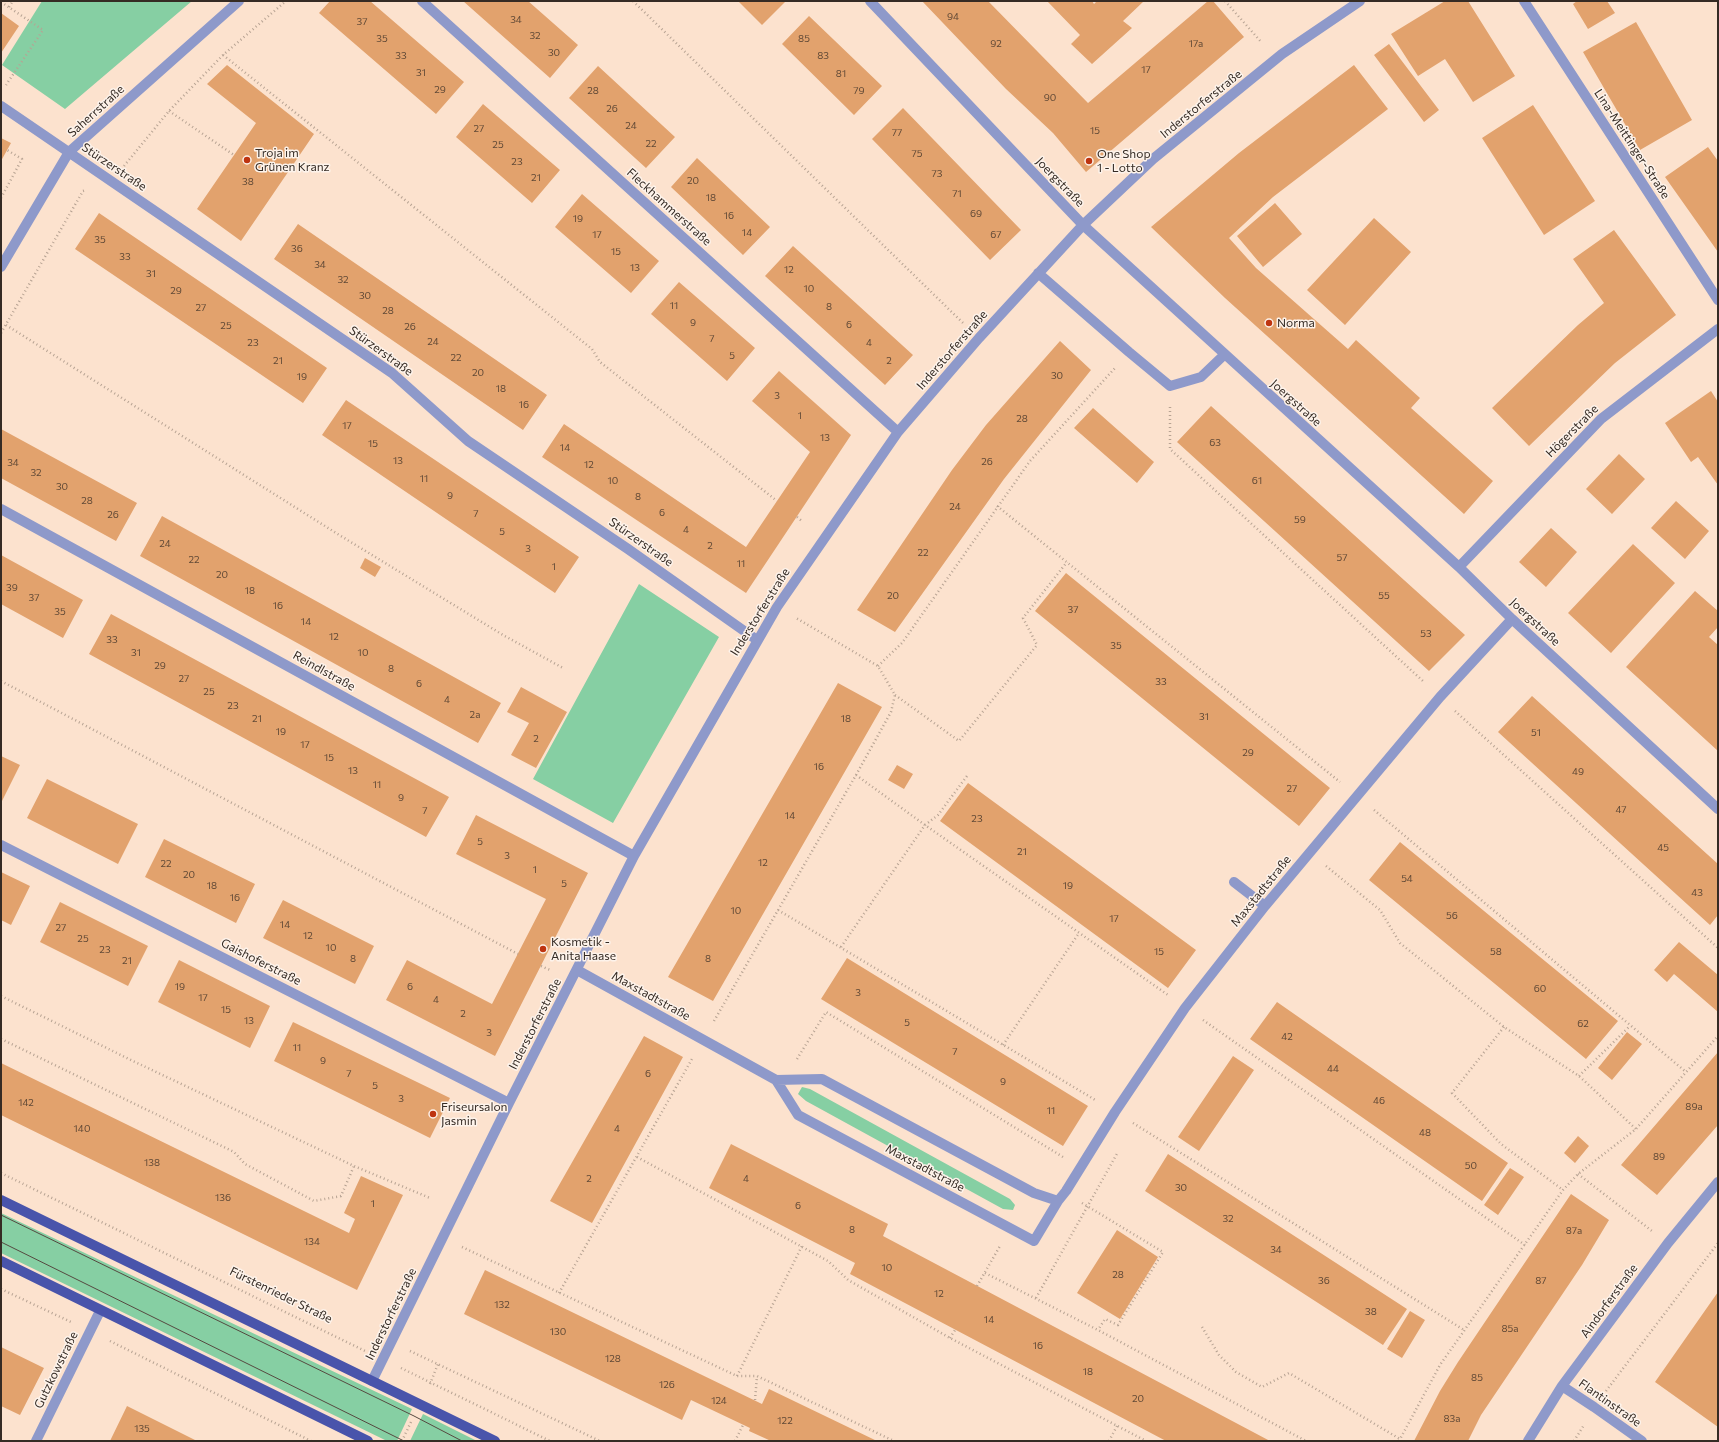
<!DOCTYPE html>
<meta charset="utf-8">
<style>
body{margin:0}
#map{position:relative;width:1719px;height:1442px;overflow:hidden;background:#fce2ce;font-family:Commissioner,sans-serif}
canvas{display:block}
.frame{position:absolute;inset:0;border:2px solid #352b24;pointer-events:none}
</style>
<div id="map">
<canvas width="1719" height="1442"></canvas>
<div class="frame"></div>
</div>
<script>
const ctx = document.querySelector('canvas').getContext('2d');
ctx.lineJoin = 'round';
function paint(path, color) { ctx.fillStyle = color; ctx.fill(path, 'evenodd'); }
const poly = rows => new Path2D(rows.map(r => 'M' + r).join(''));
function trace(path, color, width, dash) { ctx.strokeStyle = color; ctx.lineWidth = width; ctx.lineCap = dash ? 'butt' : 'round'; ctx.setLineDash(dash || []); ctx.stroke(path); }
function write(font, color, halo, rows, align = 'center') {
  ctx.font = font + ' Commissioner,sans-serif'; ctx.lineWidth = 3; ctx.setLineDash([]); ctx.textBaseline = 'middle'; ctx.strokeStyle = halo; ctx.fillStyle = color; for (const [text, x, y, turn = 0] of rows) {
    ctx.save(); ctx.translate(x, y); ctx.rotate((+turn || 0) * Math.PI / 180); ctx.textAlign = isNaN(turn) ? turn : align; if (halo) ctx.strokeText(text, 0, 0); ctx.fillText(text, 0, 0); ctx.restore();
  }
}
const green = poly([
 [42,1,192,1,65,109,2,65],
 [639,584,719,637,613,823,533,779],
 [802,1087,810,1089,1010,1199,1015,1205,1013,1210,1003,1209,806,1101,798,1094],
 [1,1213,412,1409,397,1441,387,1441,1,1253],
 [423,1414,477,1441,410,1441]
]);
const building = poly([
 [330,1,370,1,464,82,436,114,319,13],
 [463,1,528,1,578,45,550,78],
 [738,1,786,1,762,25],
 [922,1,988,1,1088,103,1208,1,1213,1,1244,37,1086,172,1053,133,1006,89],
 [1047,1,1092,1,1094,4,1097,1,1144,1,1123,21,1132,28,1092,64,1071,44,1080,35],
 [1445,1,1468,1,1515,76,1473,102,1445,59,1418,76,1391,34],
 [1577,1,1607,1,1615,13,1588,29,1573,4],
 [1,13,19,26,1,53],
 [809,16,882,86,854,115,782,44],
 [1636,22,1692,120,1640,150,1583,52],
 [1389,44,1439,110,1424,122,1374,55],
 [227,65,314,134,241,241,197,209,256,123,207,84],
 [1354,65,1388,109,1273,197,1229,238,1256,268,1348,349,1356,340,1420,398,1411,408,1493,481,1464,514,1225,298,1151,227,1239,153],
 [598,66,675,137,646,168,569,98],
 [483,104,560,170,532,203,456,137],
 [1533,105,1595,201,1544,235,1482,138],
 [903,108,1021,230,990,260,872,139],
 [1,138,11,143,1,161],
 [1708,147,1718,161,1718,252,1665,177],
 [697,158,770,227,743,255,671,187],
 [582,194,659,261,631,293,555,227],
 [1275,203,1302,234,1263,267,1237,236],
 [99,213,327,368,303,403,75,249],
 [1374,218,1411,252,1345,325,1307,290],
 [298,224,547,395,523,430,274,259],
 [1614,230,1676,315,1615,363,1529,446,1492,408,1578,325,1604,303,1573,259],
 [793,246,913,355,885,385,765,276],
 [679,282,755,348,727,381,651,314],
 [1060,341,1091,370,1004,479,895,632,857,610,952,470,986,425],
 [779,371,851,435,746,593,542,457,564,424,746,547,810,452,752,401],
 [1711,391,1718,402,1718,485,1698,457,1691,462,1665,423],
 [346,400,579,557,555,593,322,435],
 [1211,406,1465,635,1429,671,1177,442],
 [1093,408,1154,462,1137,483,1074,428],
 [1,429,137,503,116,541,1,478],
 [1619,454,1645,479,1612,514,1586,489],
 [1676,501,1709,531,1685,559,1651,528],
 [162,516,501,703,478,743,140,556],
 [1551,528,1577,552,1546,587,1519,562],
 [1633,544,1675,583,1611,653,1568,613],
 [1,555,83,600,63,638,1,604],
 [365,558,381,567,375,577,360,568],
 [1066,573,1330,788,1299,826,1035,611],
 [1695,591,1718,611,1718,627,1709,637,1718,645,1718,751,1626,667],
 [111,614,449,797,426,837,89,654],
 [838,683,882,707,713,1001,668,977],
 [521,687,567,712,536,768,511,755,529,723,507,712],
 [1532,696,1718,864,1718,915,1710,925,1498,732],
 [1,756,20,765,1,803],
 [897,765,913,774,904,789,888,780],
 [47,779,138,824,118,864,27,818],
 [968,783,1196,950,1168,988,940,821],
 [476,815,588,873,495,1056,386,1000,407,960,492,1004,546,899,456,854],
 [164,839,255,884,236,923,145,877],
 [1400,842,1618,1021,1586,1059,1369,880],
 [1,872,30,886,11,925,1,920],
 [283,900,374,946,355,984,263,938],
 [60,902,148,946,128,986,40,942],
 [1679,942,1718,975,1718,1012,1674,974,1667,982,1654,970],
 [847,958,1088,1106,1063,1146,821,999],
 [179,960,270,1006,250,1048,158,1002],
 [1277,1002,1508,1163,1482,1201,1250,1039],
 [293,1022,450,1098,430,1138,274,1061],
 [1627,1032,1642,1044,1612,1080,1598,1068],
 [644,1036,683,1057,592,1223,550,1201],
 [1718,1052,1718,1125,1657,1195,1621,1165],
 [1233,1056,1254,1070,1199,1151,1178,1137],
 [1,1063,349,1233,355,1219,344,1213,361,1176,403,1195,357,1290,1,1115],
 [1578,1136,1589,1146,1575,1163,1564,1153],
 [731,1144,888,1224,883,1236,1270,1441,1166,1441,850,1274,855,1263,709,1188],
 [1168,1154,1407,1309,1383,1345,1145,1191],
 [1510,1168,1524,1177,1498,1215,1484,1205],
 [1571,1194,1609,1220,1582,1265,1481,1415,1468,1441,1414,1441,1440,1391,1458,1362],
 [1117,1230,1158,1257,1120,1319,1077,1293],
 [485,1270,762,1404,769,1389,877,1441,771,1441,749,1431,750,1428,691,1400,682,1420,464,1314],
 [1718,1292,1718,1427,1655,1382],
 [1410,1311,1425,1320,1402,1358,1387,1349],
 [1,1347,44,1368,20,1415,1,1406],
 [127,1406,197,1441,110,1441]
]);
const path = poly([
 [633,1,963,323],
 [1225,1,1262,43],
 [1,2,43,30,6,85],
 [9,7,13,1],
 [223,55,592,349,600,362,777,501],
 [169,111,234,155],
 [124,166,169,111,223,55,286,1],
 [1,198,22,159,7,150],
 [6,325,336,533,503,635,563,668],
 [1,333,83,191,86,190],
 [1170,407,1170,449,1424,682],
 [997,506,1340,782],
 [797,517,803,522],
 [878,666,902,643,1030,461,1115,368],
 [1,681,518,954],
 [895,695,959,741,1037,645,1023,618,1067,562],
 [1455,711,1718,948],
 [856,775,925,825,1168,995],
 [1374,810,1686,1072],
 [1326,866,1380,910,1400,943,1504,1027,1579,1076,1636,1129],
 [778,910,1097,1101],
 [841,947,925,825,938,815,967,776],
 [541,966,550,970],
 [1,996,133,1061,354,1166,430,1198],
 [1203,1020,1525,1245],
 [714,1021,856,775,891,712,895,695,878,666,796,618],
 [1504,1027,1452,1093,1501,1144,1563,1190],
 [1,1039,234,1152,245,1164,314,1201,341,1196,354,1166],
 [1003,1045,1079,933],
 [797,1059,826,1012,1063,1157],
 [1579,1076,1630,1026],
 [1133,1123,1464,1330],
 [637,1157,828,1261,848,1280,950,1338,1146,1441],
 [1,1173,365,1351],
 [1578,1174,1652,1231],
 [1082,1203,1163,1252,1118,1325,1105,1319,1098,1330],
 [462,1247,737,1376,757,1376,894,1441],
 [985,1273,1098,1330,1306,1441],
 [977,1286,1000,1246],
 [1,1289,71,1322],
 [559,1293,692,1059],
 [1036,1298,1118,1152],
 [1202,1327,1219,1355,1236,1372,1262,1387,1289,1373,1400,1439],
 [950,1338,955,1330],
 [110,1341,311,1441],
 [410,1351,600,1441],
 [401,1368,550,1441],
 [737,1376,802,1246],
 [430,1384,438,1364],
 [1606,1391,1718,1243],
 [755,1400,757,1376],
 [402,1441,411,1422],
 [735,1441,743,1425],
 [1109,1441,1117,1426],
 [1399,1441,1440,1365,1563,1190,1578,1174,1636,1129,1718,1036],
 [1574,1441,1584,1425]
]);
const minor = poly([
 [422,1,898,432],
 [870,1,1083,225,1459,567,1512,619,1718,809],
 [1524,1,1718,300],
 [1,106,392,373,468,441,628,549,757,640],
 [1,267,69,152,239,1],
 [1038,273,1129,352,1170,386,1201,377,1224,355],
 [1,509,634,856],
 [1459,567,1601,419,1718,329],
 [1,845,509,1103],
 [1234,882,1265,906],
 [577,970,776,1080,798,1115,1034,1241,1058,1201,1066,1191,1115,1112,1185,1008,1265,906,1440,697,1512,619],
 [776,1080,822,1079,1034,1193,1058,1201],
 [372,1381,509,1103,634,856,777,607,898,432,979,338,1083,225,1153,159,1282,54,1360,1],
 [1562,1386,1594,1407,1642,1441],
 [36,1441,100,1311],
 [1528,1441,1562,1386,1668,1243,1718,1182]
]);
const major = poly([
 [1,1200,495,1441],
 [1,1261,368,1441]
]);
const tram = poly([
 [1,1215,414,1416,462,1441],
 [1,1242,404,1441]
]);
const markers = [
 [247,160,4,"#be3410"],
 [1089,161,4,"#be3410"],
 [1269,323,4,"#be3410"],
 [543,949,4,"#be3410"],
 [433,1114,4,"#be3410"]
];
const numberNames = [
 ["94",953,17],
 ["34",516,20],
 ["37",362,22],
 ["32",535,36],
 ["35",382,39],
 ["85",804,39],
 ["92",996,44],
 ["17a",1196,44],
 ["30",554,53],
 ["33",401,56],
 ["83",823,56],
 ["17",1146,70],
 ["31",421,73],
 ["81",841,74],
 ["29",440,90],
 ["28",593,91],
 ["79",859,91],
 ["90",1050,98],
 ["26",612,109],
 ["24",631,126],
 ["27",479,129],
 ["15",1095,131],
 ["77",897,133],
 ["22",651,144],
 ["25",498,145],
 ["75",917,154],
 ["23",517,162],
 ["73",937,174],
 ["21",536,178],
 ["20",693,181],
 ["38",248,182],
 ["71",957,194],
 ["18",711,198],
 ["69",976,214],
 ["16",729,216],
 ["19",578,219],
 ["14",747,233],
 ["17",597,235],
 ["67",996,235],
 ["35",100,240],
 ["36",297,249],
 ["15",616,252],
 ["33",125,257],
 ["34",320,265],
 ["13",635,268],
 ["12",789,270],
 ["31",151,274],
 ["32",343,280],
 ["10",809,289],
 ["29",176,291],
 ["30",365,296],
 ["11",674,306],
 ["8",829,307],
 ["27",201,308],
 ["28",388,311],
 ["9",693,323],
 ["6",849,325],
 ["25",226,326],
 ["26",410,327],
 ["7",712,339],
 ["24",433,342],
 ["23",253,343],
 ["4",869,343],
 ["5",732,356],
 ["22",456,358],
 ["21",278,361],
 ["2",889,361],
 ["20",478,373],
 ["30",1057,376],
 ["19",302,377],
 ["18",501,389],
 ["3",777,396],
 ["16",524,405],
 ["1",800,416],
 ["28",1022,419],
 ["17",347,426],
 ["13",825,438],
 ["63",1215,443],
 ["15",373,444],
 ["14",565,448],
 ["13",398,461],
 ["26",987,462],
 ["34",13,463],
 ["12",589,465],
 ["32",36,473],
 ["11",424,479],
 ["10",613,481],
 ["61",1257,481],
 ["30",62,487],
 ["9",450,496],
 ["8",638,497],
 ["28",87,501],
 ["24",955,507],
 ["6",662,513],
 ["7",476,514],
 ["26",113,515],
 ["59",1300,520],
 ["4",686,530],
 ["5",502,532],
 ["24",165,544],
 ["2",710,546],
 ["3",528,549],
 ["22",923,553],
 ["57",1342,558],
 ["22",194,560],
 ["11",741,564],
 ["1",554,567],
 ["20",222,575],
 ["39",12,588],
 ["18",250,591],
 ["20",893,596],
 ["55",1384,596],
 ["37",34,598],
 ["16",278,606],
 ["37",1073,610],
 ["35",60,612],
 ["14",306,622],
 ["53",1426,634],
 ["12",334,637],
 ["33",112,640],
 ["35",1116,646],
 ["31",136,653],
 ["10",363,653],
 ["29",160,666],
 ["8",391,669],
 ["27",184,679],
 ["33",1161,682],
 ["6",419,684],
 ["25",209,692],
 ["4",447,700],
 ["23",233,706],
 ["2a",475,715],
 ["31",1204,717],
 ["21",257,719],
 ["18",846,719],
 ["19",281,732],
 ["51",1536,733],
 ["2",536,739],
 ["17",305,745],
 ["29",1248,753],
 ["15",329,758],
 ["16",819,767],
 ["13",353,771],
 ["49",1578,772],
 ["11",377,785],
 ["27",1292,789],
 ["9",401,798],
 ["47",1621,810],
 ["7",425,811],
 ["14",790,816],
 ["23",977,819],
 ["5",480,842],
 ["45",1663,848],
 ["21",1022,852],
 ["3",507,856],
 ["12",763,863],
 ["22",166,864],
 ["1",535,870],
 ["20",189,875],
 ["54",1407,879],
 ["5",564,884],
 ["18",212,886],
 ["19",1068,886],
 ["43",1697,893],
 ["16",235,898],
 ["10",736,911],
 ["56",1452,916],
 ["17",1114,919],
 ["14",285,925],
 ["27",61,928],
 ["12",308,936],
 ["25",83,939],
 ["10",331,948],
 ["23",105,950],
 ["15",1159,952],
 ["58",1496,952],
 ["8",353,959],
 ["8",708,959],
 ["21",127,961],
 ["19",180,987],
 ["6",410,987],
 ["60",1540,989],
 ["3",858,993],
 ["17",203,998],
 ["4",436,1000],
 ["15",226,1010],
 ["2",463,1014],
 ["13",249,1021],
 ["5",907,1023],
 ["62",1583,1024],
 ["3",489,1033],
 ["42",1287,1037],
 ["11",297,1048],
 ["7",955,1052],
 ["9",323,1061],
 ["44",1333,1069],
 ["7",349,1074],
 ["6",648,1074],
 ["9",1003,1082],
 ["5",375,1086],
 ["3",401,1099],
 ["46",1379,1101],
 ["142",26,1103],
 ["89a",1694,1107],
 ["11",1051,1111],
 ["140",82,1129],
 ["4",617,1129],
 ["48",1425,1133],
 ["89",1659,1157],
 ["138",152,1163],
 ["50",1471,1166],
 ["2",589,1179],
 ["4",746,1179],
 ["30",1181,1188],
 ["136",223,1198],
 ["1",373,1204],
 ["6",798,1206],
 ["32",1228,1219],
 ["8",852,1230],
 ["87a",1574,1231],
 ["134",312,1242],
 ["34",1276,1250],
 ["10",887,1268],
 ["28",1118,1275],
 ["36",1324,1281],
 ["87",1541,1281],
 ["12",939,1294],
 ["132",502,1305],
 ["38",1371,1312],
 ["14",989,1320],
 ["85a",1510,1329],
 ["130",558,1332],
 ["16",1038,1346],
 ["128",613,1359],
 ["18",1088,1372],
 ["85",1477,1378],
 ["126",667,1385],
 ["20",1138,1399],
 ["124",719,1401],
 ["83a",1452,1419],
 ["122",785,1421],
 ["135",142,1429]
];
const streetNames = [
 ["Inderstorferstraße",1201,104,-39],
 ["Saherrstraße",96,111,-42],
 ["Lina-Meittinger-Straße",1632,144,57],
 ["Stürzerstraße",114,167,34],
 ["Joergstraße",1060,182,46],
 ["Fleckhammerstraße",669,207,42],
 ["Inderstorferstraße",952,350,-49],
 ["Stürzerstraße",381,351,36],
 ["Joergstraße",1296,403,42],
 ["Högerstraße",1572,431,-45],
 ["Stürzerstraße",641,542,35],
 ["Inderstorferstraße",760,612,-58],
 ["Joergstraße",1535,622,43],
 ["Reindlstraße",324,671,29],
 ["Maxstadtstraße",1261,891,-51],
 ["Gaishoferstraße",261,962,27],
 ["Maxstadtstraße",651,996,29],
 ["Inderstorferstraße",535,1024,-63],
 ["Maxstadtstraße",925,1168,28],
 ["Fürstenrieder Straße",281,1295,26],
 ["Aindorferstraße",1609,1301,-54],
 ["Inderstorferstraße",391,1314,-64],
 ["Gutzkowstraße",56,1370,-64],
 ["Flantinstraße",1610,1403,35]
];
const poiNames = [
 ["Troja im",255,153],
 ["Grünen Kranz",255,167],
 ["One Shop",1097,154],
 ["1 - Lotto",1097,168],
 ["Norma",1277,323],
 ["Kosmetik -",551,942],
 ["Anita Haase",551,956],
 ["Friseursalon",441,1107],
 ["Jasmin",441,1121]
];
paint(green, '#86cfa3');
paint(building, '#e2a26d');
trace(path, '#b7a393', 2.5, [1, 3]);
trace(minor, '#8e99ca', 10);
trace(major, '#4954ab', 10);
trace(tram, '#564940', 1);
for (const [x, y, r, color] of markers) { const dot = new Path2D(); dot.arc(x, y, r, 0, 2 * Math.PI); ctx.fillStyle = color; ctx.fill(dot); trace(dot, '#fdf3eb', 1.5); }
write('10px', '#604936', null, numberNames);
write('12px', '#352b24', '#fdf3eb', streetNames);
write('12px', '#352b24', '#fdf3eb', poiNames, 'left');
</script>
